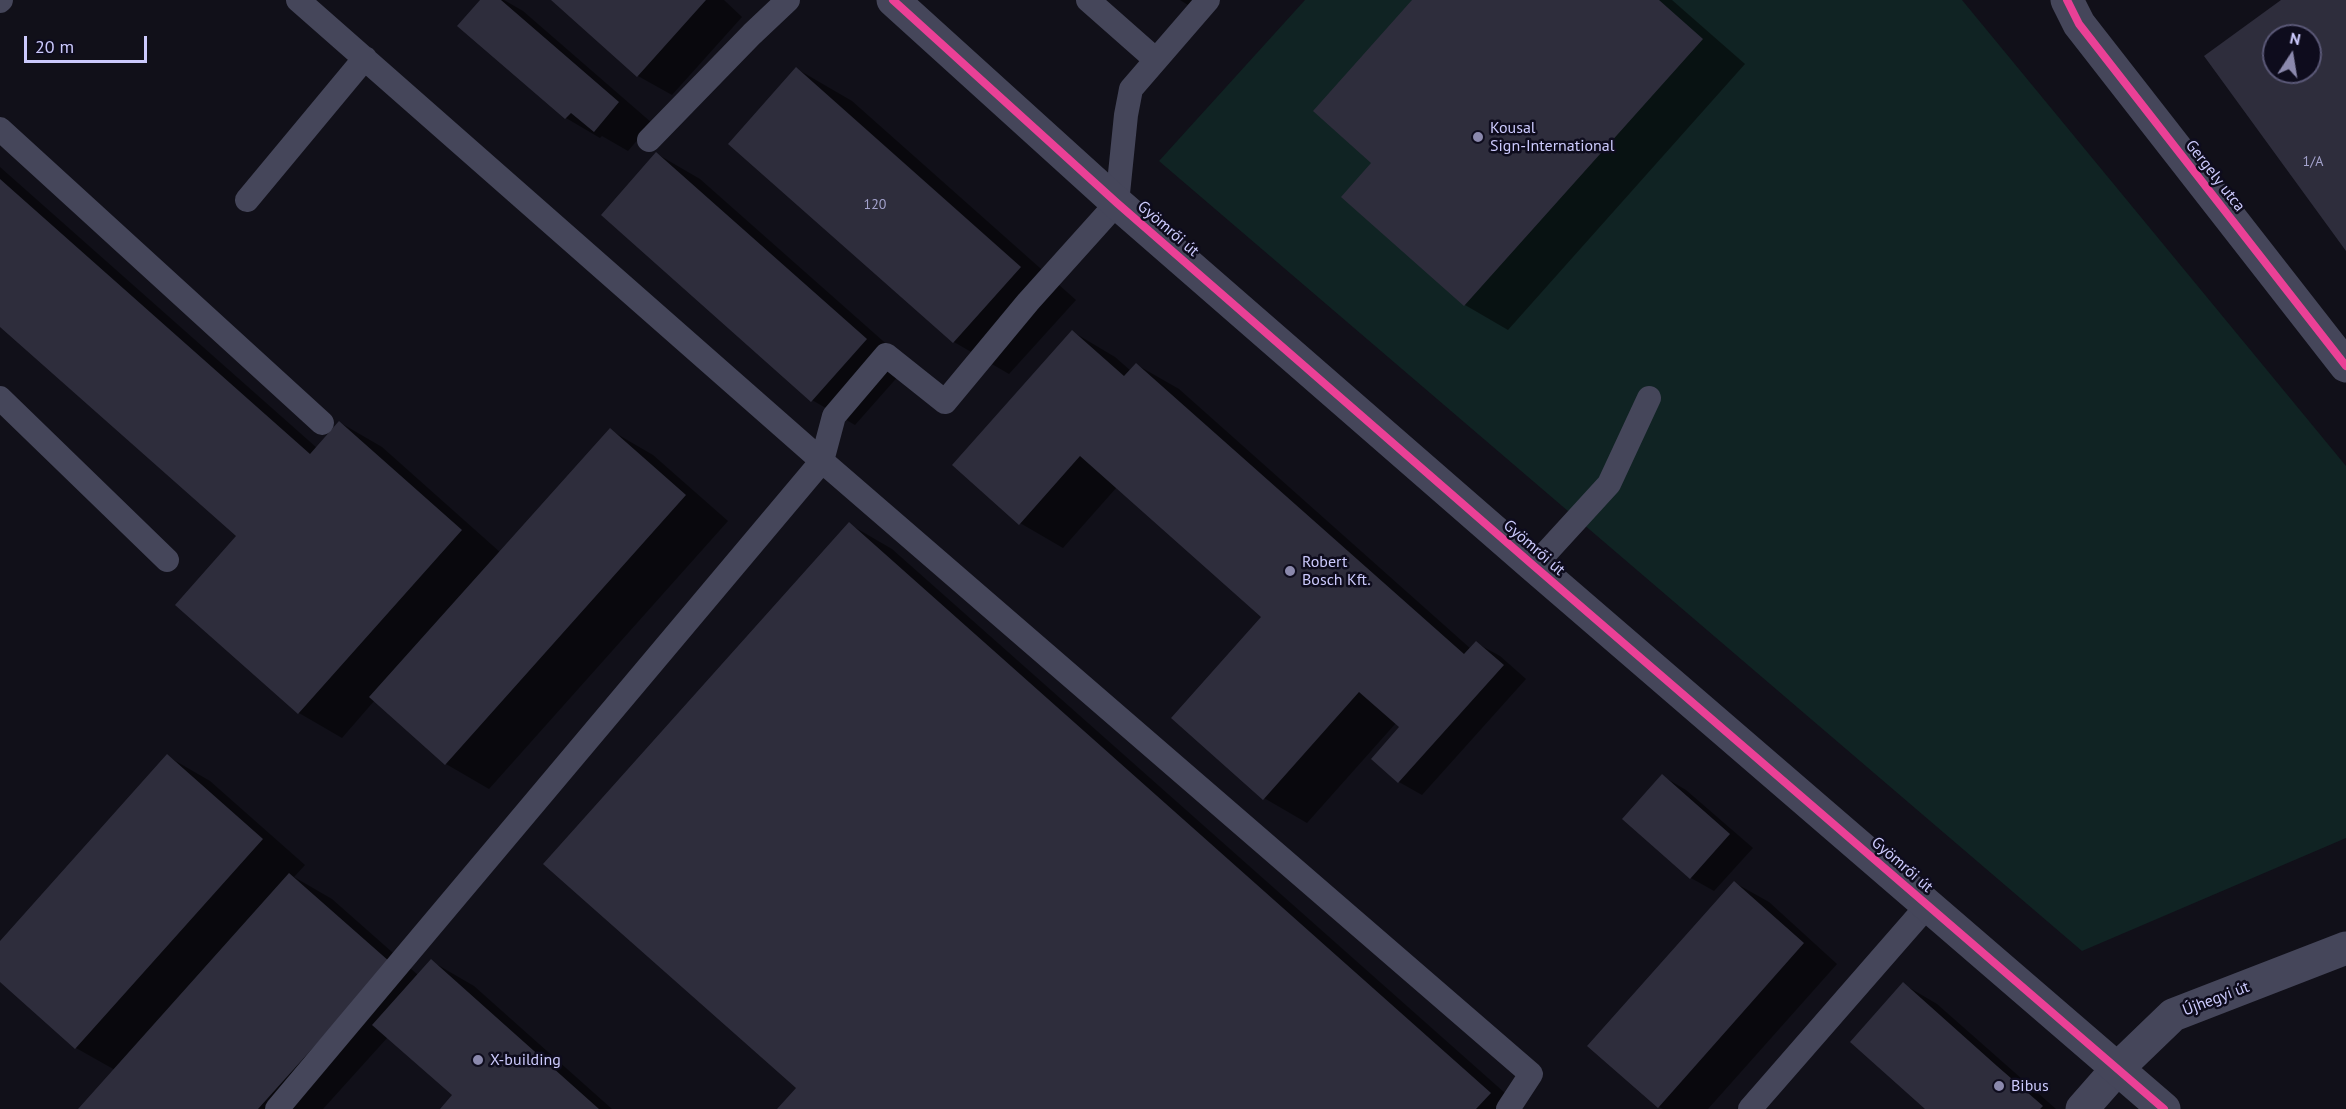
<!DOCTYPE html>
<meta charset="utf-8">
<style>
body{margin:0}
#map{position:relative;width:2346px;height:1109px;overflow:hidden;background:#111019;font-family:"PT Sans",sans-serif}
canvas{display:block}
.north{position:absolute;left:2262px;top:24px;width:60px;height:60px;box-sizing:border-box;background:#0e0c1d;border:2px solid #5a5877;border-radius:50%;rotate:12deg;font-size:16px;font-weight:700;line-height:24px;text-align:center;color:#cccafd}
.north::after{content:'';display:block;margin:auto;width:21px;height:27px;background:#8b89ad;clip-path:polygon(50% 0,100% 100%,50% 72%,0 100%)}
.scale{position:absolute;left:24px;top:36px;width:123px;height:27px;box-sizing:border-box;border:3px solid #cccafd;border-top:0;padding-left:8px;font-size:18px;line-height:21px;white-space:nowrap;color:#cccafd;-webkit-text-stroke:4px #0e0c1d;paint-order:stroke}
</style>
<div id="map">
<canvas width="2346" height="1109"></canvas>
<div class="north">N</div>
<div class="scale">20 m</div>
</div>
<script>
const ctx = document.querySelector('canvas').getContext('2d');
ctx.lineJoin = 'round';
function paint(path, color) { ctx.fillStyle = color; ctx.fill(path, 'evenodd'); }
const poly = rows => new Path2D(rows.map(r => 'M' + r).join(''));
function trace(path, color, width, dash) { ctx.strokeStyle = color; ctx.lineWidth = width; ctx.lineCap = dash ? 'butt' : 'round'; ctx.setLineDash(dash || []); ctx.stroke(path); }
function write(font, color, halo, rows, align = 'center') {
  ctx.font = font + ' "PT Sans",sans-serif'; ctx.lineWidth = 5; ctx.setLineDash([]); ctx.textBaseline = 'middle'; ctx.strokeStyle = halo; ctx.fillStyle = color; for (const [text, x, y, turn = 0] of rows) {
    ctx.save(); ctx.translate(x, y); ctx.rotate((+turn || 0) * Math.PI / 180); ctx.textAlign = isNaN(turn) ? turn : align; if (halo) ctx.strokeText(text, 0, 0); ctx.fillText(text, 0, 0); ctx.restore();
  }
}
const green = poly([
 [1305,0,1962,0,2346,466,2346,838,2082,951,1159,161]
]);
const shadow = poly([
 [482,0,504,0,523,11,652,123,628,151,602,136,600,138,566,118,459,26],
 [553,0,724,0,742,17,672,95,638,76],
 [1180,0,1192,0,1188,5],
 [1414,0,1672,0,1745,64,1508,330,1465,305,1374,163],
 [797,69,852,101,1076,300,1009,374,954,342],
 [657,154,700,179,909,364,855,425,812,400],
 [0,167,317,448,339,422,382,447,501,553,610,430,653,455,728,521,489,789,446,764,375,700,342,738,299,713,238,536,0,325],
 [1073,332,1115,357,1131,371,1137,365,1179,389,1471,649,1476,643,1500,656,1526,679,1422,795,1399,782,1401,727,1396,723,1307,823,1264,798,1263,616,1117,487,1063,548,1020,523],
 [849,524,892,549,1523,1109,779,1109,798,1088],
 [167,756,210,781,305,865,294,877,332,899,418,975,431,961,474,986,612,1109,442,1109,454,1095,388,1037,323,1109,80,1109,115,1070,76,1048,0,980,0,943],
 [1662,776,1686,790,1753,848,1714,891,1691,878],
 [1735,883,1769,902,1837,964,1708,1109,1663,1109,1659,1107],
 [1903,984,1937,1004,2056,1109,1927,1109]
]);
const building = poly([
 [480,0,501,0,619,102,594,132,571,113,565,119,457,26],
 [551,0,706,0,637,77],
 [1412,0,1659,0,1703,39,1464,306,1341,197,1371,163,1313,111],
 [2281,0,2346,0,2346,251,2204,56],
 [2274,36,2310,36,2310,72,2274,72],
 [796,67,1021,267,953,343,728,144],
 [656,152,867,339,811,402,601,215],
 [0,179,310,454,339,421,462,530,298,714,175,605,236,536,0,327],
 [1072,330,1124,376,1136,363,1464,654,1476,641,1504,665,1398,783,1371,759,1399,727,1359,692,1263,800,1171,718,1261,617,1080,456,1019,525,952,465],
 [610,428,686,495,445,765,369,697],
 [849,522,1491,1093,1476,1109,777,1109,796,1088,543,864],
 [167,754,263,839,75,1049,0,982,0,941],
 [1662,774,1730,834,1690,879,1622,819],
 [289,873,390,962,258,1109,78,1109],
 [1734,881,1804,943,1658,1108,1587,1046],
 [431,959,599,1109,440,1109,452,1095,372,1025],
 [1903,982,1997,1066,2043,1106,2040,1109,1925,1109,1850,1042]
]);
const service = poly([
 [298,0,822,461,1531,1074,1508,1109],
 [1088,0,1156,60],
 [0,1,1,0],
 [0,129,322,423],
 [649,140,752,34,788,0],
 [247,200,365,58],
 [0,398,167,560],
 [1534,566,1609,484,1649,398],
 [277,1109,822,461,834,416,886,355,945,402,1028,302,1117,203,1126,115,1131,89,1208,0],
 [1750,1109,1928,905]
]);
const minor = poly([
 [2067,0,2079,24,2346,366],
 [2082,1109,2118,1068]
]);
const tertiary = poly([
 [893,0,1117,203,1534,566,2164,1109],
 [2118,1068,2173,1015,2346,948]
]);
const cycleway = poly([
 [893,0,1117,203,1534,566,2164,1109],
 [2067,0,2079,24,2346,366]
]);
const markers = [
 [1478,137,6,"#8b89ad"],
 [1290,571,6,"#8b89ad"],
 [478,1060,6,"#8b89ad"],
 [1999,1086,6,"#8b89ad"]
];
const numberNames = [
 ["1/A",2313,162],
 ["120",875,205]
];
const poiNames = [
 ["Kousal",1490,128],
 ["Sign-International",1490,146],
 ["Robert",1302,562],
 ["Bosch Kft.",1302,580],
 ["X-building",490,1060],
 ["Bibus",2011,1086]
];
const streetNames = [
 ["Gergely utca",2215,176,52],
 ["Gyömrői út",1168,229,41],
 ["Gyömrői út",1534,548,41],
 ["Gyömrői út",1902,865,41],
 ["Újhegyi út",2216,999,-21]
];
paint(green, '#102323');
paint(shadow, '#0007');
paint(building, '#2e2d3c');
trace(service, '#45465a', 24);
trace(minor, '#45465a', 33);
trace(tertiary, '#45465a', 33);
trace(cycleway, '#ea4096', 8);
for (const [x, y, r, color] of markers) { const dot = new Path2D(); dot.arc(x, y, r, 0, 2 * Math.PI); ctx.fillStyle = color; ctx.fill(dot); trace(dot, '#0e0c1d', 2); }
write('14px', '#a4a3cd', null, numberNames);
write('16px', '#cccafd', '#0e0c1d', poiNames, 'left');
write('16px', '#cccafd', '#0e0c1d', streetNames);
</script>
